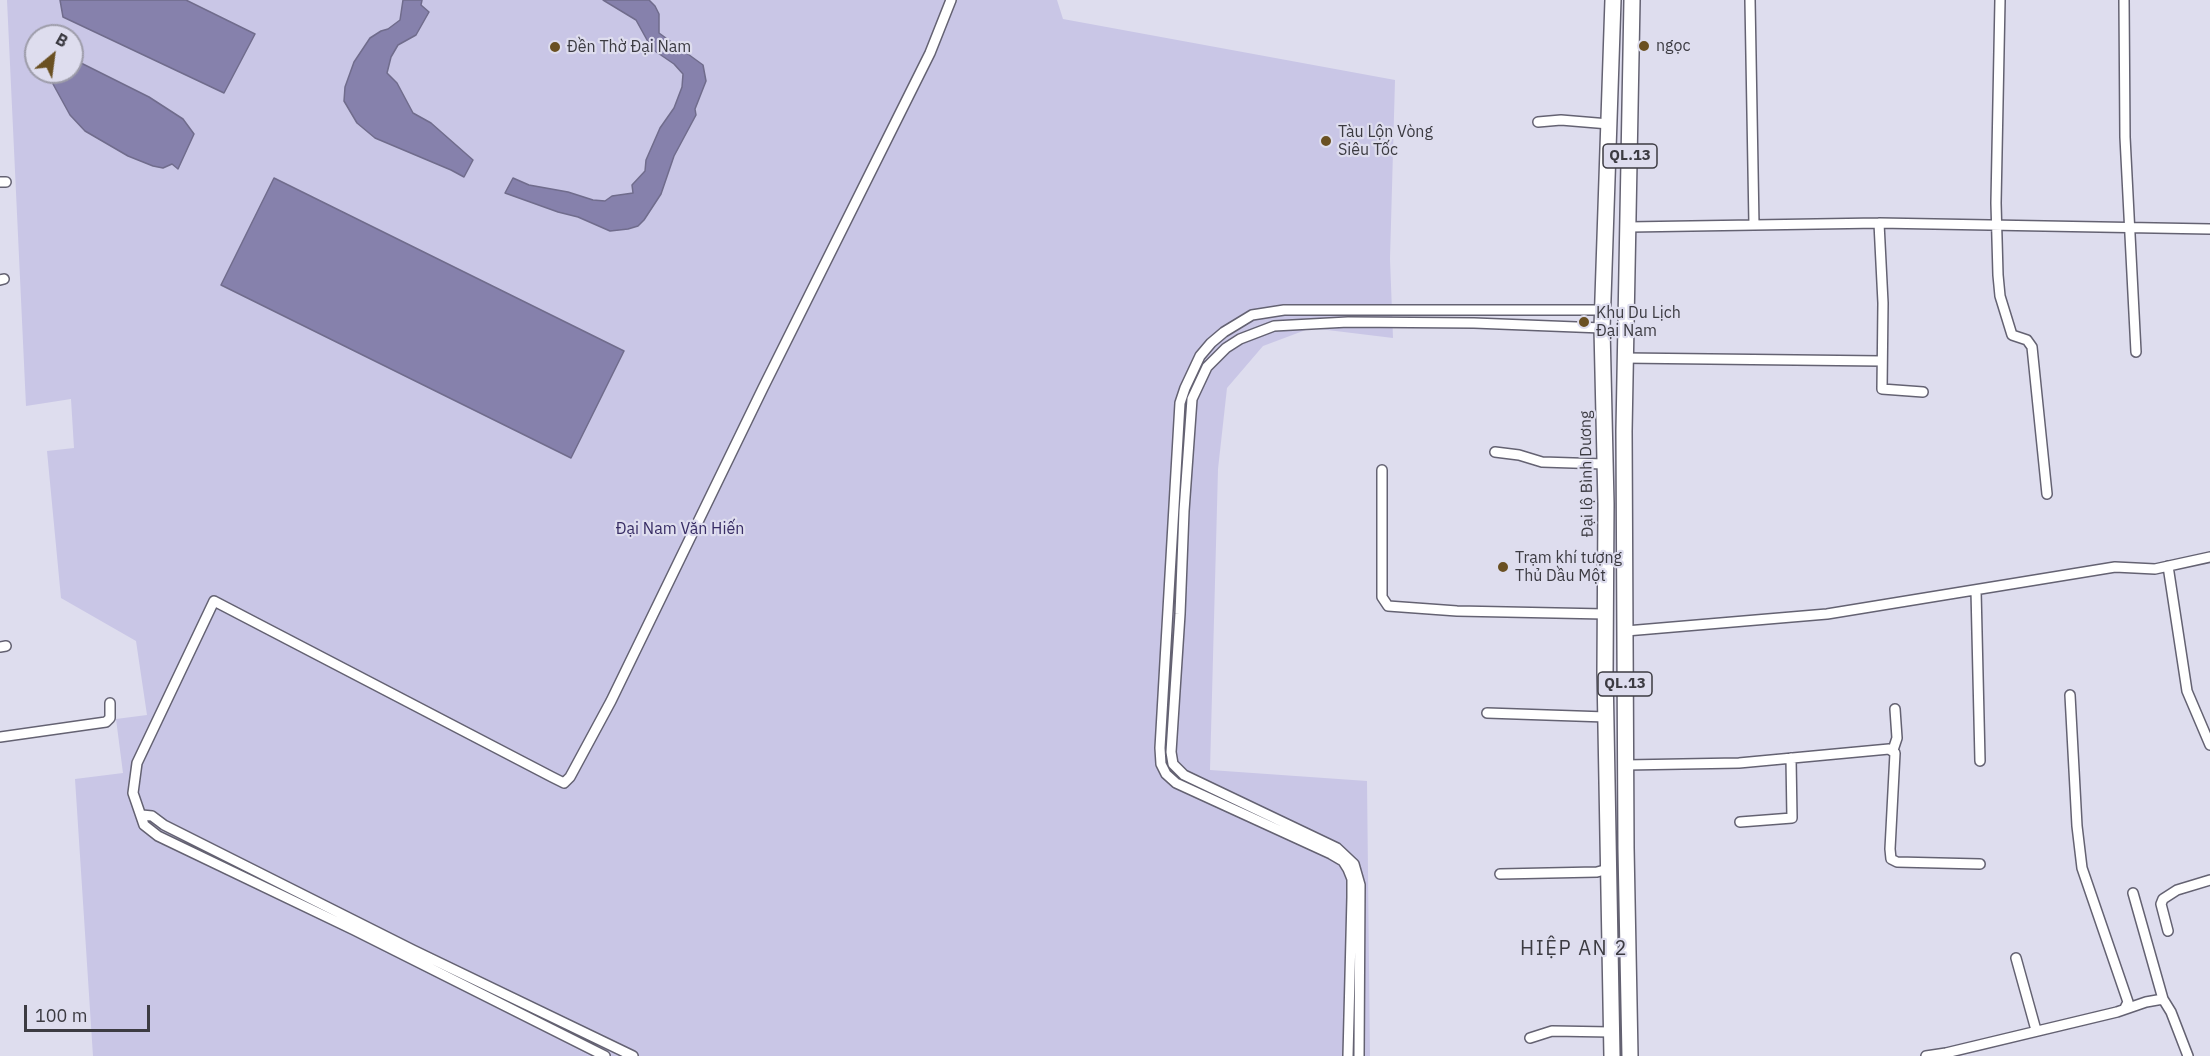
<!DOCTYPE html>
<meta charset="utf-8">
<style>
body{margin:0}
#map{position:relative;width:2210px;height:1056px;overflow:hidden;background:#deddee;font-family:"IBM Plex Sans",sans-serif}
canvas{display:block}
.north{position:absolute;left:24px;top:24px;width:60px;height:60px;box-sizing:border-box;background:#deddee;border:2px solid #9d9ca9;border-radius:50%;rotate:29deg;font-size:16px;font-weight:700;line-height:24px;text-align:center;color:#3c3b42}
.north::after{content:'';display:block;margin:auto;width:21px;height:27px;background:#6a5022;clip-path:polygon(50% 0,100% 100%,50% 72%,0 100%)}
.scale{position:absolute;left:24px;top:1005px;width:126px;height:27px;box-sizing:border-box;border:3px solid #3c3b42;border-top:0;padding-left:8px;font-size:18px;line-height:21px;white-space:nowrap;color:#3c3b42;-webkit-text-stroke:4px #deddee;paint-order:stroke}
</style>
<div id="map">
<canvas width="2210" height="1056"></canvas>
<div class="north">B</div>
<div class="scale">100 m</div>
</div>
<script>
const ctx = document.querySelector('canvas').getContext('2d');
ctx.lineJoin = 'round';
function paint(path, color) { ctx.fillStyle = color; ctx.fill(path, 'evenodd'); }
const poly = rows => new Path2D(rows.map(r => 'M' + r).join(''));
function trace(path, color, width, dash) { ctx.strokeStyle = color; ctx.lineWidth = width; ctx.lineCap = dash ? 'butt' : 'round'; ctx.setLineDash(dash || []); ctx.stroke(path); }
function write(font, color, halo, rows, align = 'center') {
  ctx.font = font + ' "IBM Plex Sans",sans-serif'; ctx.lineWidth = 4.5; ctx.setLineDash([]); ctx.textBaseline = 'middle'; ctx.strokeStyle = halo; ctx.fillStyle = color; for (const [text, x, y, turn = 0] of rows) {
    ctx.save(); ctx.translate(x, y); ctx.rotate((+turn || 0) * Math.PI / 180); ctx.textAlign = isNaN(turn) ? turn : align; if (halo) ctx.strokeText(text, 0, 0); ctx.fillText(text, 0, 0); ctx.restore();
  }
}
const green = poly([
 [7,0,1057,0,1063,19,1395,80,1390,259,1393,338,1311,328,1263,346,1227,388,1218,469,1210,770,1367,781,1370,1056,93,1056,75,779,123,773,116,719,147,715,136,641,61,598,47,451,74,448,71,399,26,406],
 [36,36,72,36,72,72,36,72]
]);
const water = poly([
 [60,0,186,0,255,34,224,93,63,17,60,0],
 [403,0,422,0,421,5,429,12,416,35,398,45,391,57,387,73,397,83,413,113,431,123,473,160,464,177,451,170,375,138,357,123,344,101,345,87,354,62,370,38,381,31,388,29,400,20,403,0],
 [603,0,649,0,655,6,659,14,659,33,703,65,706,81,695,109,696,115,674,156,661,194,644,220,638,226,628,229,610,231,578,217,558,212,505,193,513,178,529,185,568,192,593,200,605,201,612,196,633,193,632,185,645,171,646,160,660,128,674,108,682,87,683,74,674,64,652,49,636,20,603,0],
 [77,61,149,97,183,119,194,134,178,169,172,164,163,168,153,166,128,156,85,131,70,115,53,84,54,72,72,72,72,62,77,61],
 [274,178,624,351,571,458,221,285,274,178]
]);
const minor = poly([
 [1750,0,1754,225],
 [2000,0,1996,203,1998,275,2000,296,2012,335,2027,340,2032,347,2047,494],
 [2124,0,2125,137,2136,352],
 [1538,122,1561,120,1609,124],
 [0,182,6,182],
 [1879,223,1883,303,1882,389,1923,392],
 [1629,227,1879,223,2210,229],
 [0,280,4,279],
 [1624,358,1881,361],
 [1495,452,1519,455,1542,462,1604,464],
 [1382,470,1382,597,1388,606,1457,611,1605,614],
 [2168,566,2187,691,2210,745],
 [1976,590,1980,761],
 [1626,631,1827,614,2115,567,2155,569,2210,557],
 [0,647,6,646],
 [2070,695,2077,826,2082,868,2128,1002,2125,1008],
 [1487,713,1606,717],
 [0,737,106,722,110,718,110,703],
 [1893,750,1897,738,1895,709],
 [1626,765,1739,763,1889,749,1895,753,1890,849,1891,859,1897,862,1980,864],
 [142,815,152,816,164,825,413,950,633,1056],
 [1740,822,1792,818,1791,758],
 [1500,874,1597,872,1608,869],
 [2133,893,2163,999],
 [2168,931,2161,904,2163,899,2177,890,2210,880],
 [2016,958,2036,1030],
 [1530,1038,1552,1031,1611,1032],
 [605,1056,354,930,158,836,144,825,133,793,137,763,214,601,552,777,564,783,570,777,611,701,763,388,930,53,951,0],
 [1348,1056,1352,897,1352,879,1348,869,1343,861,1331,854,1176,783,1166,774,1161,764,1160,748,1180,403,1185,388,1200,356,1211,343,1224,332,1252,315,1284,310,1603,310],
 [1359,1056,1360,885,1354,864,1337,848,1184,775,1173,764,1171,752,1180,614,1184,511,1192,399,1207,367,1226,348,1240,339,1274,326,1348,322,1474,323,1602,328],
 [1926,1056,1946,1053,2117,1012,2146,1002,2163,999,2171,1012,2188,1056]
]);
const trunk = poly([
 [1612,1056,1605,672,1606,504,1602,328,1613,0],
 [1630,1056,1626,848,1624,431,1632,0]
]);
const markers = [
 [1644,46,6,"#6a5022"],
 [555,47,6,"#6a5022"],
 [1326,141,6,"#6a5022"],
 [1584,322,6,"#6a5022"],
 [1503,567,6,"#6a5022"]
];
const shields = [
 [1630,156,54],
 [1625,684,54]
];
const shieldNames = [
 ["QL.13",1630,156],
 ["QL.13",1625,684]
];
const poiNames = [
 ["ngọc",1656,46],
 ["Đền Thờ Đại Nam",567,47],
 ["Tàu Lộn Vòng",1338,132],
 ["Siêu Tốc",1338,150],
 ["Khu Du Lịch",1596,313],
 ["Đại Nam",1596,331],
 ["Trạm khí tượng",1515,558],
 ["Thủ Dầu Một",1515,576]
];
const streetNames = [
 ["Đại lộ Bình Dương",1587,474,-91]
];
const parkNames = [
 ["Đại Nam Văn Hiến",680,529]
];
const quarterNames = [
 ["HIỆP AN 2",1574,949]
];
paint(green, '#c9c6e6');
paint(water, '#8681ac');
trace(water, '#706c8c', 1.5);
trace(minor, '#646272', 12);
trace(trunk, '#646272', 18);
trace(minor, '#fff', 9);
trace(trunk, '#fff', 15);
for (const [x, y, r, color] of markers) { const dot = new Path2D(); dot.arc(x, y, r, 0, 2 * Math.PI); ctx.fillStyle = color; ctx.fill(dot); trace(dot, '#deddee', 2); }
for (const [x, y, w] of shields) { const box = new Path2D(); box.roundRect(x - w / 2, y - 12, w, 24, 4.5); ctx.fillStyle = '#deddee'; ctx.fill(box); trace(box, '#3c3b42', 1.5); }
write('bold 15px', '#3c3b42', null, shieldNames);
write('16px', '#3c3b42', '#deddee', poiNames, 'left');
write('16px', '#3c3b42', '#deddee', streetNames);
write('16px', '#382d65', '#deddee', parkNames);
ctx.letterSpacing = '1.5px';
write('20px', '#3c3b42', '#deddee', quarterNames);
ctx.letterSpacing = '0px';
</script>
